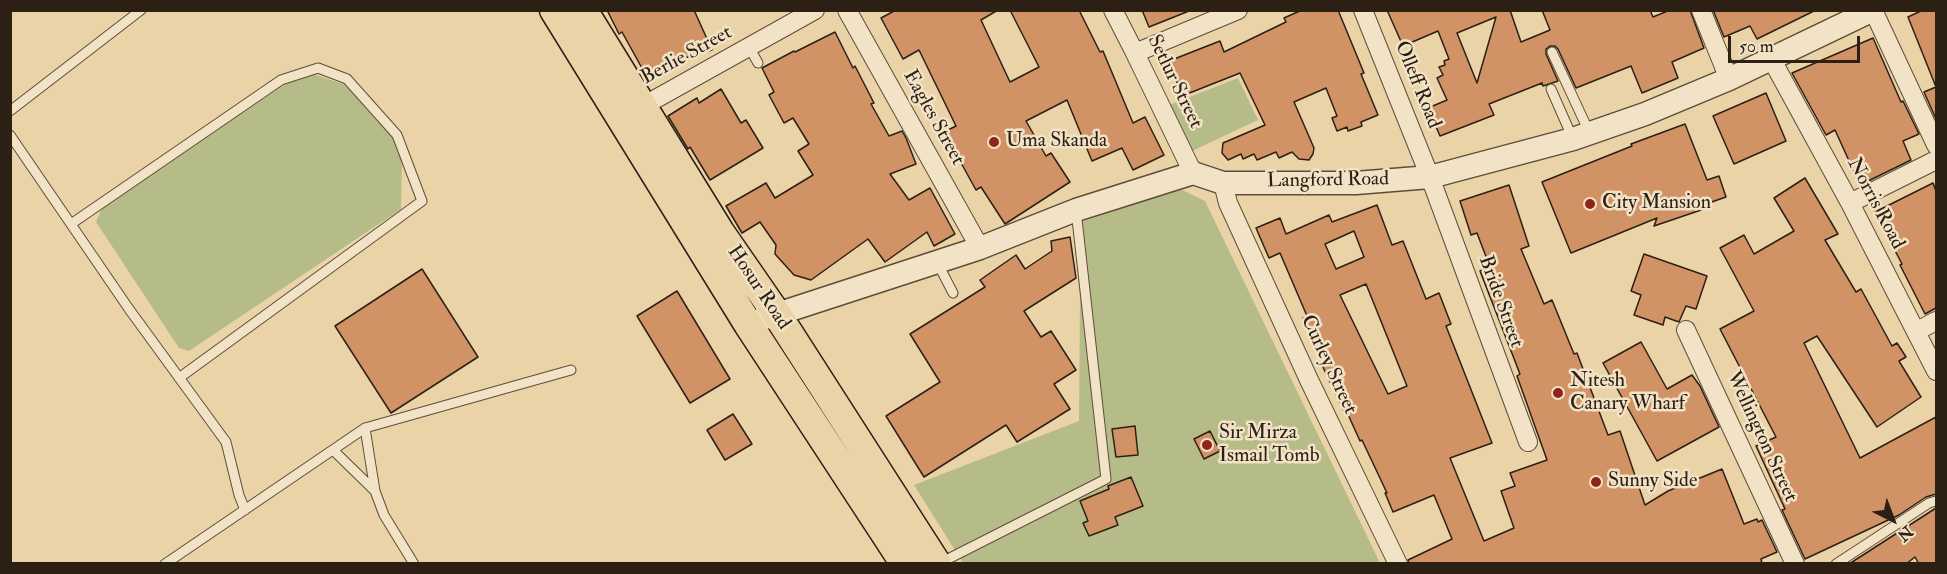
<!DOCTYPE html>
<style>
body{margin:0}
#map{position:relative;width:1947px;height:574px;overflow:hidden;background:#ebd3a8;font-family:"IM FELL Double Pica",serif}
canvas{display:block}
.frame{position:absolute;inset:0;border:12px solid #2c2015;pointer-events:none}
.north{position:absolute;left:1863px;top:490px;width:60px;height:60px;-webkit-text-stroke:4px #f2e2c6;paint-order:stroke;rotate:138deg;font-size:16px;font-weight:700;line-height:24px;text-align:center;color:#2c2015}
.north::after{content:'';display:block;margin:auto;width:21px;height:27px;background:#2c2015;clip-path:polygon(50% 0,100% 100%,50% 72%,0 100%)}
.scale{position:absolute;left:1728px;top:36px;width:132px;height:27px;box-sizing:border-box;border:3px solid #2c2015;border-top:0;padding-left:8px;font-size:18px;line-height:21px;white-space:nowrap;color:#2c2015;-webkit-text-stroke:4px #f2e2c6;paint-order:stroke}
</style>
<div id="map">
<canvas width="1947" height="574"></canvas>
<div class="frame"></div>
<div class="north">N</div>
<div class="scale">50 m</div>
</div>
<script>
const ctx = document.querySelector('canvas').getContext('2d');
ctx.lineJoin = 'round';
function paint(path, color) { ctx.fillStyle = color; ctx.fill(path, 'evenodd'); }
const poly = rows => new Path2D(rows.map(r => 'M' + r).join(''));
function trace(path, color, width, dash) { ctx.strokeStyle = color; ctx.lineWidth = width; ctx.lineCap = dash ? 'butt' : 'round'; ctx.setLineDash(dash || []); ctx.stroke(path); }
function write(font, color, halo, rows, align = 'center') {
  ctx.font = font + ' "IM FELL Double Pica",serif'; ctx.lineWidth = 5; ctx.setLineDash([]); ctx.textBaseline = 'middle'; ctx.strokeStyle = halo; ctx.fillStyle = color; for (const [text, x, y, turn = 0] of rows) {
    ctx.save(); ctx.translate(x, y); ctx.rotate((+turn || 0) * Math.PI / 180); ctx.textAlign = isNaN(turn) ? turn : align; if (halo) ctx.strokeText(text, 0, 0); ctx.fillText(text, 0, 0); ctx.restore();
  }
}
const green = poly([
 [304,71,352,87,372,103,393,137,402,159,401,209,189,351,179,348,96,222,102,208],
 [1238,78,1258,120,1192,151,1169,105],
 [1180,189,1205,201,1380,563,963,563,914,485,1079,421,1080,298,1073,225]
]);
const building = poly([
 [607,10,694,10,712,50,671,62,672,65,648,79,622,32,619,34,607,10],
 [896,10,998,10,981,20,1010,82,1039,67,1010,10,1079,10,1100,52,1103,51,1133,123,1145,117,1164,155,1133,170,1122,148,1092,161,1067,100,1026,121,1046,156,1051,153,1070,182,1005,224,981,187,976,190,944,132,956,126,919,50,903,59,881,18,896,10],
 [1142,10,1189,10,1189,11,1149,27,1142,10],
 [1302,10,1338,10,1364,73,1361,74,1378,115,1361,122,1362,126,1348,131,1347,127,1337,131,1332,118,1337,116,1326,88,1294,102,1314,148,1313,154,1309,160,1299,159,1292,152,1279,158,1276,152,1257,160,1254,154,1243,159,1241,154,1228,160,1222,153,1223,143,1265,125,1240,73,1182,96,1169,61,1220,41,1224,52,1286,22,1284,18,1302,10],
 [1387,10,1510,10,1521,42,1550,30,1542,10,1650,10,1653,17,1670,10,1690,10,1704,48,1672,62,1678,78,1642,93,1631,66,1576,88,1558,49,1555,46,1550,46,1546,49,1546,54,1558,81,1543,86,1542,83,1489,104,1494,115,1440,136,1428,108,1447,100,1437,78,1443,75,1439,67,1445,65,1444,61,1449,59,1438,31,1403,46,1387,10],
 [1496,17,1477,83,1457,33,1496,17],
 [1713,10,1816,10,1757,39,1750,26,1724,37,1713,10],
 [1923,10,1936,10,1936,87,1908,17,1923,10],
 [835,32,853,68,855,66,874,103,871,104,889,136,902,131,906,138,916,164,890,174,909,200,930,188,955,234,934,246,927,232,885,262,868,239,811,280,794,275,775,254,776,245,760,222,742,233,726,206,766,183,775,198,813,175,798,151,809,144,793,118,784,123,769,95,774,92,762,68,794,51,795,52,835,32],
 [1873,38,1901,102,1903,101,1919,134,1903,141,1911,160,1860,185,1835,130,1826,135,1792,73,1873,38],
 [1936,87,1936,119,1924,92,1936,87],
 [721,89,741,123,746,120,763,148,710,180,690,147,688,149,668,116,697,98,699,103,721,89],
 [1766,93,1786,141,1734,164,1713,116,1766,93],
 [1685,124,1707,180,1719,176,1726,197,1703,205,1704,209,1654,226,1657,218,1571,253,1542,182,1632,146,1631,144,1685,124],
 [1805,178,1838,234,1825,240,1856,292,1861,289,1892,346,1897,343,1906,357,1899,361,1921,397,1877,427,1817,336,1804,343,1860,458,1936,417,1936,494,1926,497,1899,515,1805,559,1782,510,1785,509,1756,446,1776,437,1720,329,1754,311,1720,248,1744,235,1754,254,1794,231,1774,198,1805,178],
 [1933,183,1936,191,1936,308,1925,314,1900,265,1902,264,1875,212,1933,183],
 [1509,185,1529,246,1521,249,1544,304,1552,300,1574,354,1577,353,1608,435,1620,431,1645,505,1668,491,1722,469,1744,524,1757,519,1758,522,1762,520,1777,552,1761,559,1762,564,1409,564,1408,560,1452,539,1434,495,1393,512,1385,493,1387,493,1362,440,1360,441,1346,410,1344,411,1321,363,1324,361,1303,318,1307,316,1280,253,1269,258,1256,228,1280,218,1286,234,1329,215,1332,222,1377,205,1392,245,1403,241,1426,299,1439,293,1451,324,1446,326,1492,443,1450,458,1484,541,1514,528,1501,491,1515,486,1510,473,1547,460,1517,376,1520,374,1480,271,1490,267,1477,233,1471,235,1460,201,1509,185],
 [1354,231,1364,257,1336,269,1325,244,1354,231],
 [1366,284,1407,386,1388,394,1340,295,1366,284],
 [1070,237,1076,278,1024,311,1041,337,1051,331,1076,370,1054,384,1070,409,1017,442,1006,425,924,477,886,416,940,382,910,334,985,287,980,280,1016,255,1025,269,1052,251,1051,241,1070,237],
 [1644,254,1707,276,1696,309,1686,306,1679,322,1665,317,1663,325,1634,315,1641,295,1631,291,1644,254],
 [422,269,478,357,391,413,335,326,422,269],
 [677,291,730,379,690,403,637,316,677,291],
 [1641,342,1667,389,1692,375,1700,386,1719,427,1657,461,1603,363,1641,342],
 [733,414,752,444,725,460,707,430,733,414],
 [1135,426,1138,455,1116,457,1112,429,1135,426],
 [1210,431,1220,451,1204,459,1194,439,1210,431],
 [1131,477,1143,506,1115,517,1118,525,1089,536,1083,523,1088,521,1080,501,1109,489,1108,486,1131,477],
 [1936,508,1936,564,1919,564,1915,557,1906,564,1849,564,1936,508]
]);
const service = poly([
 [749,47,758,63],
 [1552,52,1590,134],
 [1551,89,1573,139],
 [10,111,141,10],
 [10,135,129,309,226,442,239,495,245,510],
 [71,224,281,80,318,68,347,79,397,135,422,201,179,378],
 [937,262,953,293],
 [365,428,375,491],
 [333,450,375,491,384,515,414,564],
 [940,563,1106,479,1076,210],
 [165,564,365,428,571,370],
 [1836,564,1929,503,1936,501]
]);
const minor = poly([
 [847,10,980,248],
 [1113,10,1135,53,1193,173],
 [1363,10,1430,177,1528,442],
 [1701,10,1729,79],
 [1873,10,1936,145],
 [1135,53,1238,10],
 [1772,60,1850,203,1936,371],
 [643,106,815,10],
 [1223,183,1228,203,1309,380,1398,564],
 [1850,203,1936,160],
 [1686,330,1795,564],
 [1917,331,1936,321]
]);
const tertiary = poly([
 [762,319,980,248,1076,210,1193,173,1223,183,1356,183,1430,177,1573,139,1645,114,1729,79,1873,10]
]);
const primary = poly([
 [554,10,748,324,905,564],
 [583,10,720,232,776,313,937,564]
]);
const markers = [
 [994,142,6,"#8f2418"],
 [1590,204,6,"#8f2418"],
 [1558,393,6,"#8f2418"],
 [1207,445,6,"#8f2418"],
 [1596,482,6,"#8f2418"]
];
const streetNames = [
 ["Berlie Street",687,56,-29],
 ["Setlur Street",1174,82,64],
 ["Olleff Road",1417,85,68],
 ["Eagles Street",933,118,61],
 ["Langford Road",1328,181,-1],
 ["Norris Road",1875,204,62],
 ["Hosur Road",758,288,56],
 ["Bride Street",1500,302,70],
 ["Curley Street",1328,365,65],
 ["Wellington Street",1761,437,65]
];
const poiNames = [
 ["Uma Skanda",1006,142],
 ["City Mansion",1602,204],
 ["Nitesh",1570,382],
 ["Canary Wharf",1570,405],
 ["Sir Mirza",1219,434],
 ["Ismail Tomb",1219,457],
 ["Sunny Side",1608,482]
];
paint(green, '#b6bc88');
paint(building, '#d19265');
trace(building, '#2c2015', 1.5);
trace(service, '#5c4d3a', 11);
trace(minor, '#5c4d3a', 20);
trace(tertiary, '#5c4d3a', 25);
trace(primary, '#2c2015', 31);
trace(service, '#f2e2c6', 9);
trace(minor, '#f2e2c6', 18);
trace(tertiary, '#f2e2c6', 22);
trace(primary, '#ebd3a8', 28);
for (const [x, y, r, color] of markers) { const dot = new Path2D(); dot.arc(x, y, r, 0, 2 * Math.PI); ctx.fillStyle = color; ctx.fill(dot); trace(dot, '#f2e2c6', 2); }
write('20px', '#2c2015', '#f2e2c6', streetNames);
write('20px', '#2c2015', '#f2e2c6', poiNames, 'left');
</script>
